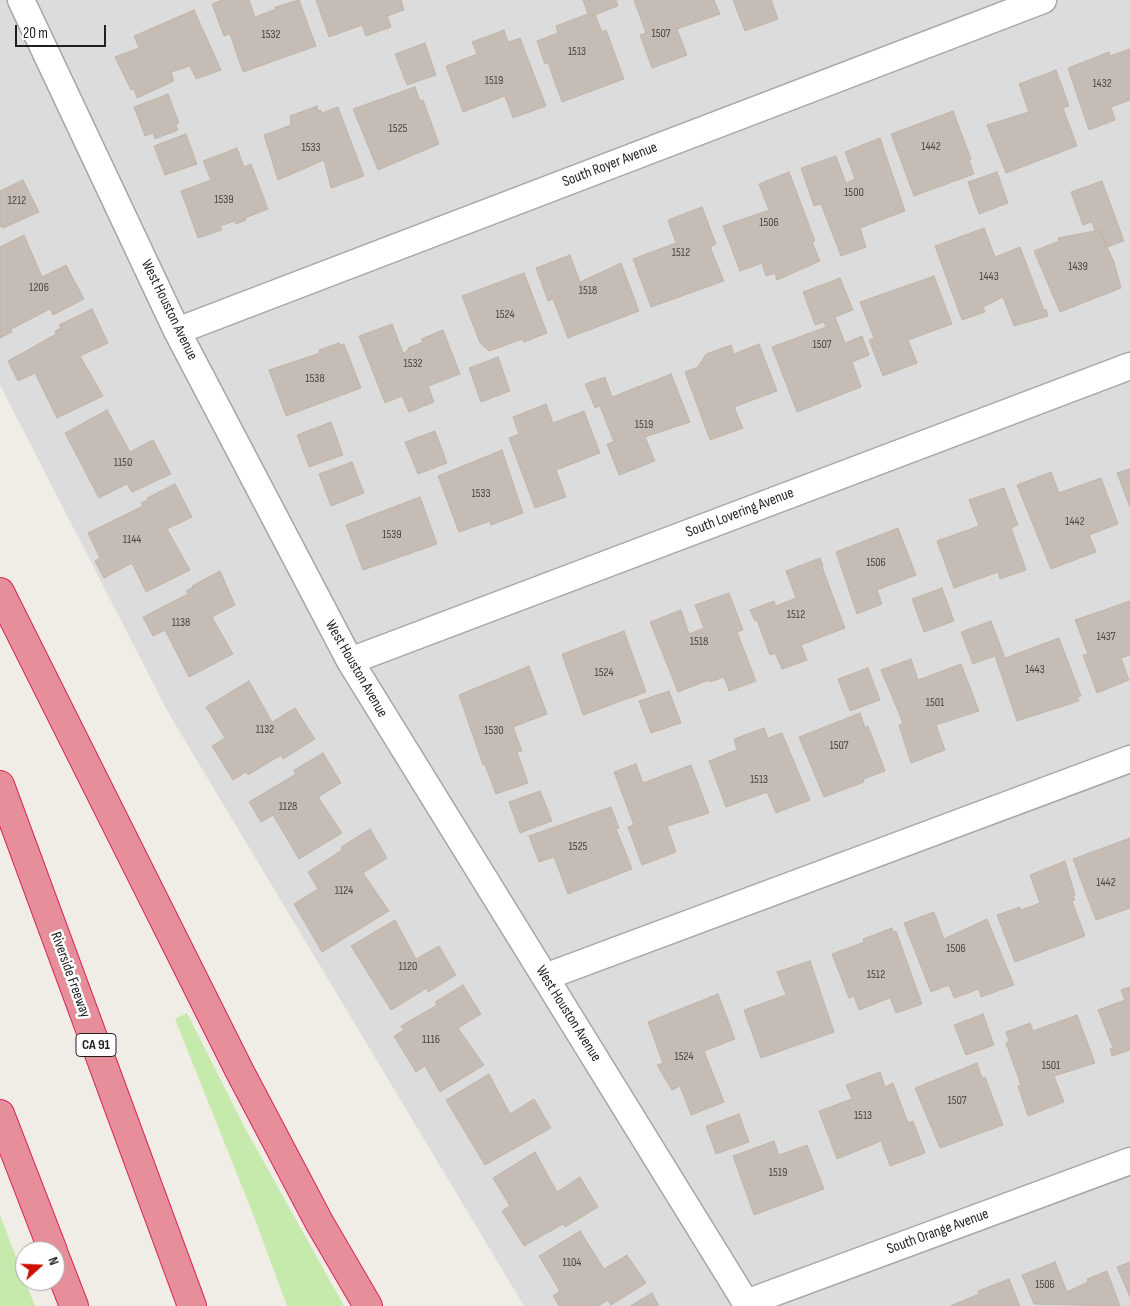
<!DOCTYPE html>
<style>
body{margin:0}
#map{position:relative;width:1130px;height:1306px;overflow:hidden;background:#f0ede6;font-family:"Sofia Sans Condensed",sans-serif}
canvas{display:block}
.north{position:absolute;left:15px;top:1241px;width:50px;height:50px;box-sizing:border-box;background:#fff;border:1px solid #a5a5a5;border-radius:50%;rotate:70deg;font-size:14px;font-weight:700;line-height:20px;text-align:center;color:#1f1f1f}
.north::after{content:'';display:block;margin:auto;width:18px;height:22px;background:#cd0f02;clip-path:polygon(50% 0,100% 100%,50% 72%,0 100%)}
.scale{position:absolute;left:15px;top:25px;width:91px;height:22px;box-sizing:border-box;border:2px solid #1f1f1f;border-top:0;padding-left:6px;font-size:15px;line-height:18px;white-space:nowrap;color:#1f1f1f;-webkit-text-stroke:4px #fff;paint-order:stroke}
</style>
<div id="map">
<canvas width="1130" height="1306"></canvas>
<div class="north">N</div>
<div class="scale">20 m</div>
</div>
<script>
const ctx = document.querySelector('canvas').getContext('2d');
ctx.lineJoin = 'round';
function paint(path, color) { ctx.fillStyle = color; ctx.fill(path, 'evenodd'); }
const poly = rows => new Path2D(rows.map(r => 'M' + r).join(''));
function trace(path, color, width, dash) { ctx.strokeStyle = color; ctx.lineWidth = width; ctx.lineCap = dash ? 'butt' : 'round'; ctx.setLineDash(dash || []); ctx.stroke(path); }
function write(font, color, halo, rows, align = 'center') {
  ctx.font = font + ' "Sofia Sans Condensed",sans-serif'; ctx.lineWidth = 5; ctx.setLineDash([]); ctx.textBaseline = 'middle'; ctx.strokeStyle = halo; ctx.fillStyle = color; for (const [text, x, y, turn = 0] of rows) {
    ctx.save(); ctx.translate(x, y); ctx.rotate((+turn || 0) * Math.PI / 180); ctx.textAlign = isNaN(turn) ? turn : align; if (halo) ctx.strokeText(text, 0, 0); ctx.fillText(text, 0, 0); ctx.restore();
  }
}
const residential = poly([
 [0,0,1130,0,1130,1306,524,1306,168,712,0,385]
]);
const grass = poly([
 [187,1013,246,1130,344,1306,287,1306,253,1214,175,1019],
 [0,1215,25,1281,35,1306,0,1306]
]);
const building = poly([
 [222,0,249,0,255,17,276,9,275,7,299,0,316,46,243,72,230,34,224,36,212,4,222,0],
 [316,0,401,0,404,10,387,16,391,27,366,36,362,25,329,37,316,0],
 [583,0,616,0,618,6,589,17,583,0],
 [634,0,714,0,720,14,677,29,687,55,652,68,640,35,646,33,634,0],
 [733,0,771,0,778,19,745,31,733,0],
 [194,10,221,70,196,79,190,66,171,72,174,81,137,98,134,89,131,90,115,57,139,48,134,36,194,10],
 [588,14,589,17,595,15,602,32,606,30,624,79,562,102,548,63,545,64,537,41,558,33,556,26,588,14],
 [504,30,508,42,520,38,546,106,513,118,505,96,463,112,446,66,477,54,472,42,504,30],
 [425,43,436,75,407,85,395,54,425,43],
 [1130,49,1130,100,1111,107,1115,120,1089,130,1068,68,1109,52,1110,56,1130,49],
 [1056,70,1069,106,1063,108,1077,146,1006,173,987,125,1029,112,1019,84,1056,70],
 [415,87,420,101,423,100,439,144,378,170,353,109,415,87],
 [168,94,179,123,176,124,178,130,155,139,153,133,145,136,134,107,168,94],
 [317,106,318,111,321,110,322,113,338,107,364,176,331,188,324,160,278,180,264,135,291,125,290,116,317,106],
 [953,111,971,159,969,160,974,174,914,196,891,134,953,111],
 [186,134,197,164,165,175,154,146,186,134],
 [880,138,905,211,860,228,866,247,841,256,821,204,814,206,801,168,836,156,846,183,855,179,845,152,880,138],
 [237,148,244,167,251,164,268,209,245,218,246,220,236,224,235,221,220,226,222,230,198,238,181,191,211,180,203,161,237,148],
 [789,172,815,241,812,242,820,261,777,280,775,273,766,276,762,263,740,271,723,226,769,210,759,184,789,172],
 [997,172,1008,203,979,214,968,182,997,172],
 [23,180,39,212,3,228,0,226,0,191,23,180],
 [1102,181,1124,241,1107,247,1099,230,1095,231,1092,222,1083,225,1071,192,1102,181],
 [702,207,716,244,710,247,724,281,651,307,633,259,676,243,668,220,702,207],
 [984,228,995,257,1020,247,1044,310,1046,309,1048,316,1014,326,1003,297,983,307,985,312,962,320,935,246,984,228],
 [1099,230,1114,262,1121,288,1060,312,1034,251,1059,241,1058,238,1099,230],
 [24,235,42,277,66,265,84,299,53,315,50,309,11,329,12,332,0,338,0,247,24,235],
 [570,255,580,282,621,263,639,311,568,338,553,299,548,301,536,268,570,255],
 [524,273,547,333,524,342,523,339,489,351,480,343,462,296,524,273],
 [934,276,952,324,908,340,917,363,883,376,869,340,874,338,860,302,934,276],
 [840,278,853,310,835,317,845,343,862,336,869,355,852,362,861,387,797,412,772,347,826,327,824,322,815,325,803,292,840,278],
 [92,309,108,343,80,356,103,396,57,418,35,373,18,381,8,361,56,334,55,331,61,328,59,325,92,309],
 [392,324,403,353,408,351,408,348,423,342,421,339,443,330,460,374,428,386,434,402,409,412,402,396,385,403,359,336,392,324],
 [339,343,340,345,344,344,361,388,286,416,269,370,320,353,319,350,339,343],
 [759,344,777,391,734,407,743,428,710,440,685,372,698,367,706,354,731,345,734,354,759,344],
 [498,357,510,391,481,402,469,368,498,357],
 [671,374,690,422,645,437,655,461,619,475,607,444,614,442,600,406,595,408,585,384,605,377,612,397,671,374],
 [546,404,553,423,584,411,600,453,556,470,566,497,535,508,509,438,519,434,513,417,546,404],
 [107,410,130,452,153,440,171,474,132,492,127,484,99,498,65,433,107,410],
 [331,422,343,455,309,467,297,435,331,422],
 [435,431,447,463,418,474,405,442,435,431],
 [502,450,523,513,491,525,490,521,459,532,438,476,502,450],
 [352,462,364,493,331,506,319,474,352,462],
 [1130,469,1130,507,1117,473,1130,469],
 [1051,472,1059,493,1101,478,1118,524,1089,535,1096,552,1051,569,1017,485,1051,472],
 [175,484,192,517,167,529,190,570,146,592,132,563,104,578,95,561,100,558,88,533,143,506,141,503,148,500,147,498,175,484],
 [1004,488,1018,525,1011,528,1026,570,1000,579,998,572,954,588,937,541,979,526,969,500,1004,488],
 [420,497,437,544,363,570,346,525,420,497],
 [898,528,916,575,877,590,882,604,857,614,836,552,898,528],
 [820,558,823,566,822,567,845,628,801,645,807,660,782,669,775,653,770,655,757,620,755,621,750,610,774,601,776,606,796,598,786,571,820,558],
 [220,571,235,605,212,617,233,654,189,677,165,630,153,636,143,617,188,594,186,591,193,587,192,586,220,571],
 [942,588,954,621,924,632,912,599,942,588],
 [729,593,743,630,737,632,756,681,729,691,724,677,710,682,709,680,678,692,650,622,681,610,689,634,704,628,695,605,729,593],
 [1130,601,1130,655,1121,658,1129,680,1097,693,1083,655,1088,654,1075,620,1130,601],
 [991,621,1005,658,1059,638,1081,696,1077,697,1079,701,1017,721,995,656,973,664,961,632,991,621],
 [624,631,646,692,583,715,562,654,624,631],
 [911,659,918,680,961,664,979,711,936,725,945,750,911,763,899,725,903,723,881,670,911,659],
 [529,666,547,714,513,727,522,751,517,752,528,783,496,794,485,765,483,765,459,695,529,666],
 [868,668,880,700,850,711,838,679,868,668],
 [249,681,272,722,295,708,315,739,283,759,281,755,248,775,246,772,233,780,212,746,225,738,206,707,249,681],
 [669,691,681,723,651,733,639,701,669,691],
 [860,713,865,728,868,726,885,771,863,779,864,782,824,797,799,737,860,713],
 [764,728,768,738,782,733,810,800,776,813,767,792,726,807,709,761,737,750,734,739,764,728],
 [323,753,341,783,318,797,342,833,299,859,273,815,261,822,249,802,296,774,294,770,323,753],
 [636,764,643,783,691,765,709,813,667,826,676,852,642,865,628,827,634,825,614,772,636,764],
 [540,791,552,821,520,833,509,802,540,791],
 [611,807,619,828,616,829,632,869,568,894,554,857,539,862,529,836,611,807],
 [370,829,387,858,363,873,389,911,322,952,294,904,318,889,308,872,342,850,341,847,370,829],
 [1130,838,1130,908,1096,920,1073,859,1130,838],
 [1065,861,1075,895,1073,896,1075,900,1072,901,1085,936,1015,962,997,915,1020,907,1021,910,1040,903,1030,875,1065,861],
 [934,912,944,939,987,919,1014,985,981,997,979,989,954,998,949,985,931,992,904,923,934,912],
 [395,920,416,959,439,946,456,975,428,992,427,988,391,1010,351,946,395,920],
 [892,928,893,932,896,931,922,1004,896,1013,890,998,859,1010,854,996,849,998,832,954,864,942,863,939,892,928],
 [810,961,834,1032,761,1058,744,1010,786,995,777,972,810,961],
 [463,985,481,1014,458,1028,484,1065,440,1092,425,1066,416,1072,394,1036,404,1030,401,1026,437,1005,435,1002,463,985],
 [1130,987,1130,1050,1112,1056,1110,1049,1113,1048,1098,1010,1125,1000,1121,990,1130,987],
 [718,994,735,1039,704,1051,724,1102,691,1115,680,1086,672,1090,657,1065,663,1063,648,1022,718,994],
 [983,1014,994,1045,966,1055,954,1025,983,1014],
 [1077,1015,1095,1063,1054,1076,1064,1102,1028,1116,1018,1086,1021,1085,1006,1043,1009,1041,1006,1032,1030,1023,1033,1031,1077,1015],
 [977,1063,982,1078,985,1077,1003,1125,940,1148,915,1088,977,1063],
 [880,1072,885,1087,893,1083,908,1123,913,1121,925,1153,890,1166,881,1141,837,1159,819,1111,852,1099,846,1085,880,1072],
 [489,1074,510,1114,534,1099,551,1128,485,1165,446,1100,489,1074],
 [739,1114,749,1142,716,1154,706,1126,739,1114],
 [774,1141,779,1155,807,1145,824,1189,754,1215,733,1156,774,1141],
 [535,1152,557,1192,580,1177,598,1207,565,1227,563,1224,524,1246,502,1211,510,1206,493,1178,535,1152],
 [580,1231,604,1269,627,1255,646,1283,611,1305,608,1300,598,1306,559,1306,553,1296,560,1291,539,1256,580,1231],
 [1055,1262,1067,1292,1088,1282,1087,1279,1107,1271,1120,1306,1034,1304,1022,1275,1055,1262],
 [1130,1262,1130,1297,1117,1267,1130,1262],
 [1009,1279,1020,1306,950,1306,979,1294,978,1291,1009,1279],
 [652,1293,659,1306,630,1306,652,1293]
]);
const street = poly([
 [21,0,177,331,350,661,748,1306],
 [177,331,1043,0],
 [350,661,1130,366],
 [545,977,1130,759],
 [746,1303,1130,1161]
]);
const highway = poly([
 [0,592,239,1070,319,1222,368,1306],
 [0,785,192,1306],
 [0,1114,53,1251],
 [55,1257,74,1306]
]);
const numberNames = [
 ["1507",661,34],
 ["1532",271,35],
 ["1513",577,52],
 ["1519",494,81],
 ["1432",1102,84],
 ["1525",398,129],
 ["1442",931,147],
 ["1533",311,148],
 ["1500",854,193],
 ["1539",224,200],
 ["1212",17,201],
 ["1506",769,223],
 ["1512",681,253],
 ["1439",1078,267],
 ["1443",989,277],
 ["1206",39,288],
 ["1518",588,291],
 ["1524",505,315],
 ["1507",822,345],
 ["1532",413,364],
 ["1538",315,379],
 ["1519",644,425],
 ["1150",123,463],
 ["1533",481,494],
 ["1442",1075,522],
 ["1539",392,535],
 ["1144",132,540],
 ["1506",876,563],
 ["1512",796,615],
 ["1138",181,623],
 ["1437",1106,637],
 ["1518",699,642],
 ["1443",1035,670],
 ["1524",604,673],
 ["1501",935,703],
 ["1132",265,730],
 ["1530",494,731],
 ["1507",839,746],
 ["1513",759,780],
 ["1128",288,807],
 ["1525",578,847],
 ["1442",1106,883],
 ["1124",344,891],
 ["1506",956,949],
 ["1120",408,967],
 ["1512",876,975],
 ["1116",431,1040],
 ["1524",684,1057],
 ["1501",1051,1066],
 ["1507",957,1101],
 ["1513",863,1116],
 ["1519",778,1173],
 ["1104",572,1263],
 ["1506",1045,1285]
];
const shields = [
 [96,1045,40]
];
const shieldNames = [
 ["CA 91",96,1045]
];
const streetNames = [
 ["South Royer Avenue",610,165,-21],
 ["West Houston Avenue",169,310,64],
 ["South Lovering Avenue",740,513,-21],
 ["West Houston Avenue",356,669,60],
 ["Riverside Freeway",70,975,70],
 ["West Houston Avenue",568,1014,58],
 ["South Orange Avenue",938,1232,-20]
];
paint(residential, '#dddcdc');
paint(grass, '#c6e9ac');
paint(building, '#c5bcb5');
trace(building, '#c2b5a8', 1);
trace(street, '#a6a6a6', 29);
trace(highway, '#d92759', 30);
trace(street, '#fff', 26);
trace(highway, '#e68e99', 28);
write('12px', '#484644', null, numberNames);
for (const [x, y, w] of shields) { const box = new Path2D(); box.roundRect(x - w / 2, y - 11.5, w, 23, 4); ctx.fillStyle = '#fff'; ctx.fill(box); trace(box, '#1f1f1f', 1); }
write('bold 14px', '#1f1f1f', null, shieldNames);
write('15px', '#1f1f1f', '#fff', streetNames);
</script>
